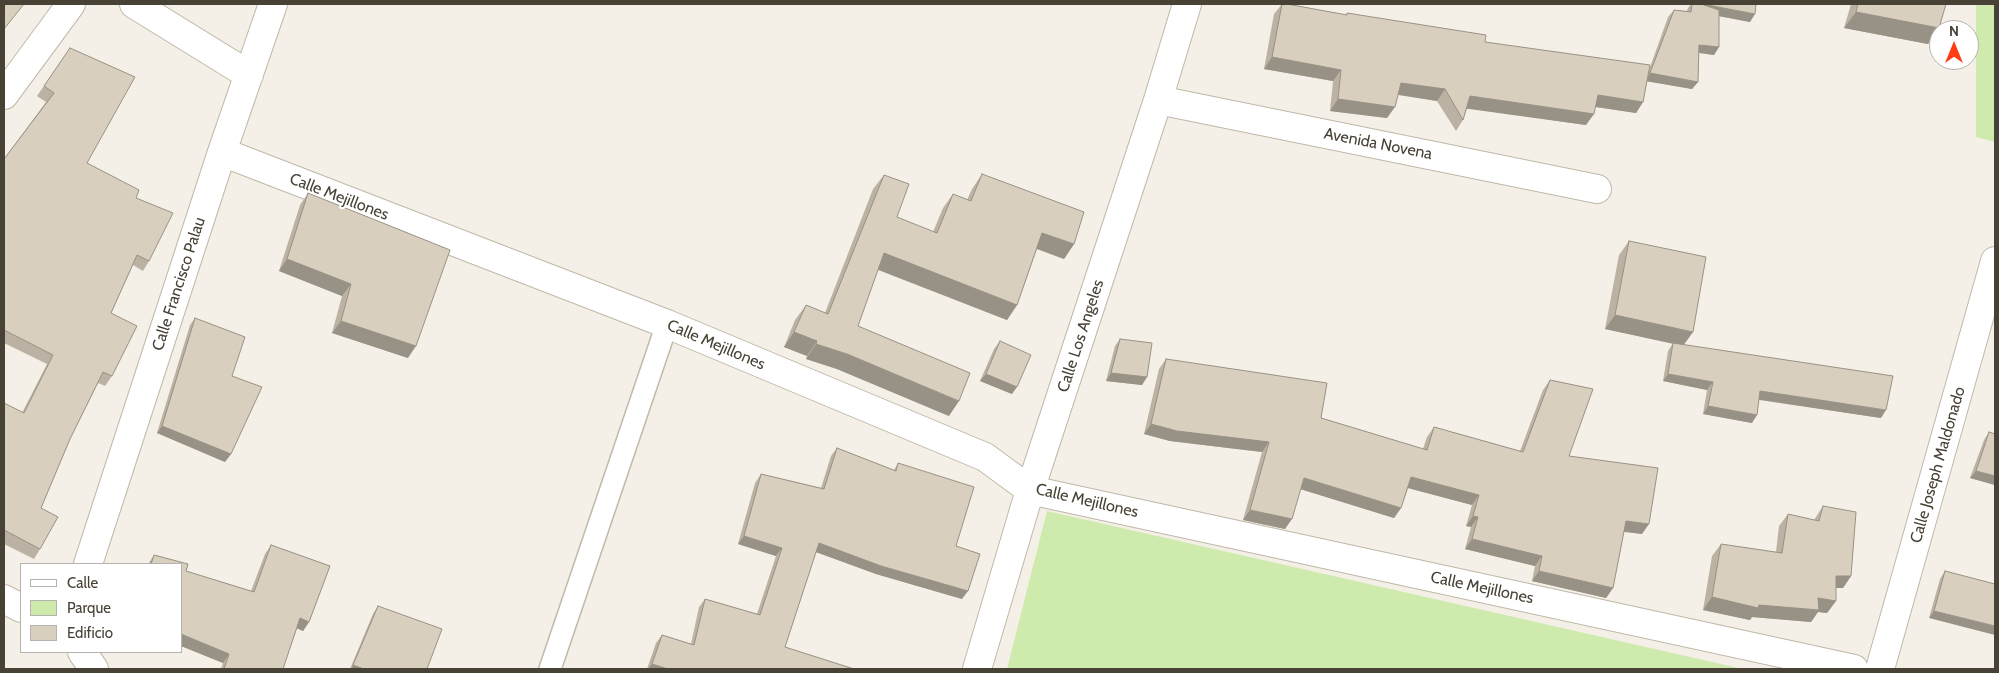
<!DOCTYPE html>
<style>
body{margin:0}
#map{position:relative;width:1999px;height:673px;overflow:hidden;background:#f4f0e7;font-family:Cabin,sans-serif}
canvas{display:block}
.frame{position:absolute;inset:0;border:5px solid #484135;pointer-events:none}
.legend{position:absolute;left:20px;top:563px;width:162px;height:90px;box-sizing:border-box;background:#fff;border:1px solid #b6b3ae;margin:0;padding:6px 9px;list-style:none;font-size:15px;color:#484135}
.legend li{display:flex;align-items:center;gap:10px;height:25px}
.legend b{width:25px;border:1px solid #b6b3ae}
.north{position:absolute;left:1929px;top:20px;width:50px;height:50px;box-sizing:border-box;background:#fff;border:1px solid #b6b3ae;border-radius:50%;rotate:0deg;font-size:14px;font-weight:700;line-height:20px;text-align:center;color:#484135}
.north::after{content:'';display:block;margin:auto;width:18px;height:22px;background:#ff3c13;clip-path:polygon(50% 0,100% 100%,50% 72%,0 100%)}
</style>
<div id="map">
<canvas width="1999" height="673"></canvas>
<div class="frame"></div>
<ul class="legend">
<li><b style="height:6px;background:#fff"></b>Calle</li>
<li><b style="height:14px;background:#ceebad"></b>Parque</li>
<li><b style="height:14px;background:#d9cfbe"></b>Edificio</li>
</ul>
<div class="north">N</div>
</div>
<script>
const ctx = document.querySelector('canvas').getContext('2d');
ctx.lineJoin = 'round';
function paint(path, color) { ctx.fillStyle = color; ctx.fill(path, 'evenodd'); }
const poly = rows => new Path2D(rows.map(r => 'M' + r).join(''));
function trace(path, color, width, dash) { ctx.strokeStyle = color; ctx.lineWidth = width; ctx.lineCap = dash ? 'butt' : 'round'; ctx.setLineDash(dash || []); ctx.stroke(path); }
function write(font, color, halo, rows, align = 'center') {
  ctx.font = font + ' Cabin,sans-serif'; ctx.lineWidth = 4; ctx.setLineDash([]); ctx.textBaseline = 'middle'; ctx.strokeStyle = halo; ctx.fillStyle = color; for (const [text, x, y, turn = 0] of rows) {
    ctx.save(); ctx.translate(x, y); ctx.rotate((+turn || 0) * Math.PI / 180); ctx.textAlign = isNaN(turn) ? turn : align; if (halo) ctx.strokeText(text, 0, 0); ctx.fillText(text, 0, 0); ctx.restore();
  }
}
const green = poly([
 [1976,4,1995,4,1995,142,1976,137],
 [1047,511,1743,669,1007,669]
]);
const lane = poly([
 [550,669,667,324]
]);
const street = poly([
 [134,4,249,75],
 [4,95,71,4],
 [1158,100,1597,189],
 [222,152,667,324,985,457,1030,490,1854,669],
 [88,564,222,152,273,4],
 [4,599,21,608],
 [82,652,94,669],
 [977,669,1030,490,1158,100,1187,4],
 [1880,669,1995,261]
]);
const wall = poly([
 [1282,4,1287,4,1346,15,1347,13,1485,42,1649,70,1668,17,1674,10,1687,11,1688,8,1691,4,1756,4,1750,22,1719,16,1719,47,1714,55,1699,53,1698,82,1692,89,1647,81,1643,102,1636,113,1595,107,1586,125,1467,108,1463,120,1456,131,1437,101,1398,95,1387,118,1330,111,1333,81,1264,69,1274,14],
 [1851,4,1946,4,1939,28,1928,44,1844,28],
 [70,48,87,163,136,198,149,261,143,271,133,265,111,313,112,376,105,386,98,383,70,439,41,508,40,549,34,559,4,544,4,403,22,413,47,364,4,343,4,159,46,102,37,96],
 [982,174,1074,244,1064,259,1037,249,1017,305,1007,320,878,270,858,326,949,416,837,369,806,359,807,356,784,347,795,320,806,305,825,313,873,189,884,175,897,217,933,232,943,208,953,194,967,200,972,189],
 [308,193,408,358,332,333,342,296,279,271,300,205],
 [1629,241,1684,345,1881,418,1759,400,1752,423,1703,414,1707,390,1663,381,1668,351,1673,343,1605,329,1619,255],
 [195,318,232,376,231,454,225,462,157,433,190,325],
 [1120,339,1147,377,1142,385,1106,381,1115,346],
 [1000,341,1012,394,980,381,994,349],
 [1166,359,1321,418,1423,449,1427,437,1434,427,1520,451,1543,390,1550,380,1569,456,1642,534,1624,532,1613,588,1606,598,1532,581,1535,566,1465,549,1471,527,1466,526,1472,505,1408,488,1401,508,1394,518,1300,489,1285,529,1243,520,1262,452,1170,441,1144,434,1159,369],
 [1989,432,1995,434,1995,485,1970,478,1984,440],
 [837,448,894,470,898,463,956,546,962,599,876,574,816,552,785,647,854,669,647,669,656,643,662,635,691,644,699,607,705,599,757,614,776,556,738,544,755,483,761,474,821,488,831,456],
 [1823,506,1851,576,1843,588,1836,588,1836,601,1827,613,1818,612,1811,622,1752,617,1750,620,1703,610,1712,556,1721,544,1776,552,1779,526,1788,514,1814,520],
 [271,545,330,566,309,622,303,631,297,628,283,669,221,669,223,663,181,646,181,564,148,564,154,555,188,564,186,571,251,591,265,554],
 [1945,571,1995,584,1929,618,1940,579],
 [378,606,427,669,350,669,373,614]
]);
const shadedWall = poly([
 [1702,4,1755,14,1750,22,1697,12],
 [1856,12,1939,28,1928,44,1844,28],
 [1699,45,1719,47,1714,55,1694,52],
 [1272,57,1341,70,1333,81,1264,69],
 [1650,73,1698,82,1692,89,1645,81],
 [1401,83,1445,89,1437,101,1394,94],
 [1598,95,1643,102,1636,113,1590,106],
 [1470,96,1594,114,1586,125,1462,108],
 [1338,99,1395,107,1387,118,1330,111],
 [1042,233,1074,244,1064,259,1032,247],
 [884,253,1017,305,1007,320,874,268],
 [287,259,351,284,342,296,279,271],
 [1615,315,1693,332,1683,346,1605,329],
 [341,321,416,346,408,358,332,333],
 [794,332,817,341,807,356,784,347],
 [816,344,847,354,959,401,949,416,837,369,806,359],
 [1111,373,1147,377,1142,385,1106,381],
 [986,374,1017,387,1012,394,980,381],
 [1668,374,1713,382,1707,390,1663,381],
 [1760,391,1886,410,1881,418,1755,399],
 [1708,406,1757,415,1752,423,1703,414],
 [1151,424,1269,442,1262,452,1170,441,1144,434],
 [162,426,231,454,225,462,157,433],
 [1976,471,1995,476,1995,485,1970,478],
 [1411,477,1479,495,1472,505,1404,487],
 [1304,478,1401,508,1394,518,1297,488],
 [1250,510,1292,519,1285,529,1243,520],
 [1473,516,1478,517,1471,527,1466,526],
 [1626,521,1649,524,1642,534,1619,531],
 [744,536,782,548,776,556,738,544],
 [1472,539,1542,556,1535,566,1465,549],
 [819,543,968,591,962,599,876,574,813,551],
 [1539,571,1613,588,1606,598,1532,581],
 [1836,576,1851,576,1843,588,1828,588],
 [1712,597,1759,605,1818,598,1836,601,1827,613,1818,612,1811,622,1752,617,1750,620,1703,610],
 [1934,611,1995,626,1995,635,1929,618],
 [300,618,309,622,303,631,294,627],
 [181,634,229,654,223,663,181,646],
 [652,664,668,669,648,669],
 [353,665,364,669,351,669]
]);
const building = poly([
 [4,4,24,4,4,29,4,4],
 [1282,4,1287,4,1347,15,1347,13,1486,35,1485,42,1650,65,1643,102,1598,95,1594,114,1470,96,1463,120,1445,89,1401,83,1395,107,1338,99,1341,70,1272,57,1282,4],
 [1692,4,1701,4,1719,10,1719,47,1699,45,1698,82,1650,73,1674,10,1691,12,1692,4],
 [1702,4,1756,4,1755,14,1702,4],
 [1858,4,1946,4,1939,28,1856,12,1858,4],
 [70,48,135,77,87,163,139,190,136,198,173,213,149,261,137,255,111,313,137,326,112,376,103,372,70,439,41,508,58,517,40,549,4,530,4,403,24,413,53,355,4,330,4,159,54,93,44,86,70,48],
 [982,174,1084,212,1074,244,1042,233,1017,305,884,253,858,326,970,373,959,401,847,354,816,344,817,341,794,332,806,305,828,314,884,175,909,184,897,217,937,233,953,194,971,201,982,174],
 [308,193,450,250,416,346,341,321,351,284,287,259,308,193],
 [1629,241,1706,257,1693,332,1615,315,1629,241],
 [195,318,245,337,232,376,262,387,231,454,162,426,195,318],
 [1120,339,1152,343,1147,377,1111,373,1120,339],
 [1000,341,1031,355,1017,387,986,374,1000,341],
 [1673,343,1893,376,1886,410,1760,391,1757,415,1708,406,1713,382,1668,374,1673,343],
 [1166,359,1327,383,1321,418,1427,450,1434,427,1523,452,1550,380,1593,389,1569,456,1658,468,1649,524,1626,521,1613,588,1539,571,1542,556,1472,539,1478,517,1473,516,1479,495,1411,477,1401,508,1304,478,1292,519,1250,510,1269,442,1177,431,1151,424,1166,359],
 [1989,432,1995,434,1995,476,1976,471,1989,432],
 [837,448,896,471,898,463,974,487,956,546,980,554,968,591,881,566,819,543,785,647,854,669,668,669,652,664,662,635,694,645,705,599,760,615,782,548,744,536,761,474,824,489,837,448],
 [1823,506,1856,512,1851,576,1836,576,1836,601,1818,598,1819,610,1759,605,1758,608,1712,597,1721,544,1782,553,1788,514,1819,521,1823,506],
 [271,545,330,566,309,622,300,618,283,669,224,669,229,654,181,634,181,564,151,564,154,555,188,564,186,571,254,592,271,545],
 [1945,571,1995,584,1995,626,1934,611,1945,571],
 [378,606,442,629,427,669,364,669,353,665,378,606]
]);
const streetNames = [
 ["Avenida Novena",1378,144,11],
 ["Calle Mejillones",339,197,21],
 ["Calle Francisco Palau",179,284,-72],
 ["Calle Los Angeles",1081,336,-72],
 ["Calle Mejillones",716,345,23],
 ["Calle Joseph Maldonado",1938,465,-74],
 ["Calle Mejillones",1087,501,13],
 ["Calle Mejillones",1482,588,12]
];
paint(green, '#ceebad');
trace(lane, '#c0b9a9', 24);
trace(street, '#c0b9a9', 30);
trace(lane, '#fff', 21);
trace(street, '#fff', 28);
paint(wall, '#bbb2a3');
paint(shadedWall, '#989185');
paint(building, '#d9cfbe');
trace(building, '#989185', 1);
write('16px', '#484135', '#fff', streetNames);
</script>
